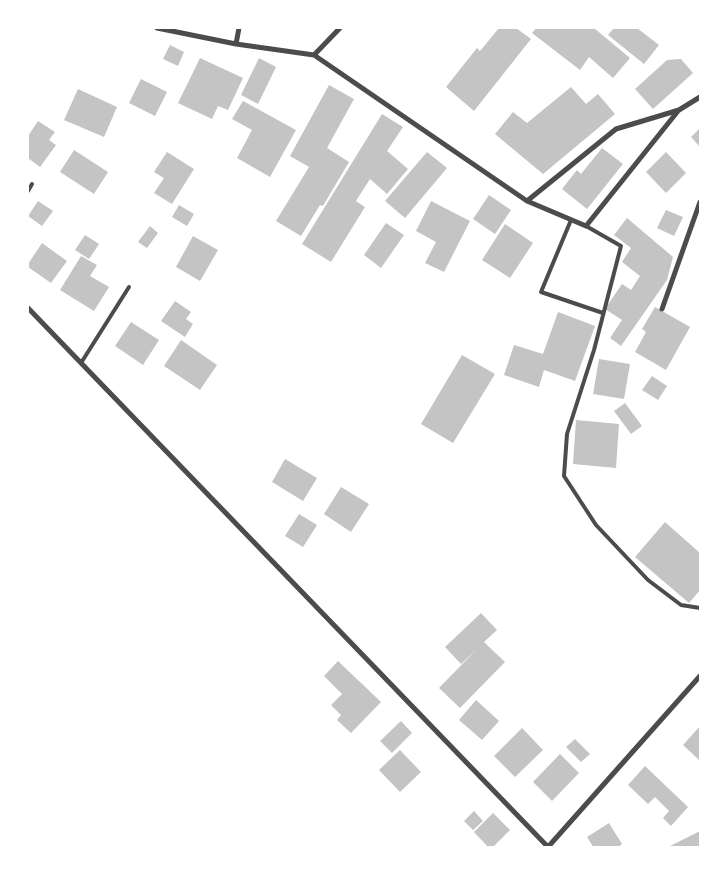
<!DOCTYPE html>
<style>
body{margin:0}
#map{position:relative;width:728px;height:875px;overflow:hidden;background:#fff;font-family:Arial,sans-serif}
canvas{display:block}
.frame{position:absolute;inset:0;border:29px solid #fff;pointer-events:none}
</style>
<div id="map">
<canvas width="728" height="875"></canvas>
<div class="frame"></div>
</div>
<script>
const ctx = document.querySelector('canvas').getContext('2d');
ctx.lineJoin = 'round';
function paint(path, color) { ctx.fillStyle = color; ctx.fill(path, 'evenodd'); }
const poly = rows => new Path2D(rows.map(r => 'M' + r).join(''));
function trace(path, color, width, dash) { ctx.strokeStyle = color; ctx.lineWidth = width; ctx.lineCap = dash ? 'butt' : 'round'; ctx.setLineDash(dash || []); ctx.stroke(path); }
const building = poly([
 [499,28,516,28,531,39,474,111,446,87,477,48,480,51],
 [536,28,594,28,630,58,613,78,589,57,580,70,532,33],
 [614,28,637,28,659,45,644,64,608,35],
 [170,45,184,52,178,66,163,59],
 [200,58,243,78,228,110,218,106,212,119,178,103],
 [259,58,276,67,258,104,241,95],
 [681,59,693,73,653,109,635,89,667,60],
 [141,79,167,92,155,116,129,103],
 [329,85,354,99,327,148,349,162,323,206,320,205,301,236,276,221,309,167,290,156],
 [571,87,586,104,598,94,615,114,543,174,495,134,513,112,527,123],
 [78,89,117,107,104,137,64,120],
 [243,101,296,130,270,177,237,158,252,130,232,119],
 [382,114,403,127,387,151,408,169,387,194,370,179,356,201,365,207,331,262,302,244],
 [38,121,55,132,49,140,56,145,40,167,28,158,28,136],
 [700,128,700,147,691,137],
 [602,148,623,164,587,209,562,189,577,170,581,174],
 [74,150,108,172,94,194,60,172],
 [167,152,194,169,172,204,154,193,164,178,154,172],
 [427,152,447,168,405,218,385,201],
 [666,152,686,173,666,193,646,172],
 [489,195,511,210,495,234,473,219],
 [38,201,53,211,42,226,28,216],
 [431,201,470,221,444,272,425,263,436,242,416,231],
 [179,205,194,214,187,226,172,217],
 [666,210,683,217,674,236,657,228],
 [627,218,673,257,667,280,621,346,610,338,622,320,605,309,622,284,631,290,640,276,622,262,631,248,614,235],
 [386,223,404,235,381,268,364,255],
 [505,224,533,243,510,278,482,260],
 [150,226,158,233,147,248,138,242],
 [85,235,99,244,89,259,75,250],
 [193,236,218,250,200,281,176,267],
 [42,243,67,261,51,283,28,267,28,264],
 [81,256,97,265,90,276,109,287,94,311,60,290],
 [175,301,191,312,186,319,193,324,185,337,161,321],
 [655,307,690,327,666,370,635,352,646,332,642,329],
 [558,312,595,326,575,381,544,370,539,387,504,375,514,345,543,354],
 [131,322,159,340,143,365,115,346],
 [181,340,217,365,200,390,164,366],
 [462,355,495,374,453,443,421,424],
 [599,359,630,364,624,399,593,394],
 [652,376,667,386,658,400,642,390],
 [625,403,642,426,631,434,614,411],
 [576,420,619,424,616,468,573,464],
 [285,459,317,478,303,501,272,482],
 [341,487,369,504,351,532,324,514],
 [299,514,317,525,303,547,285,536],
 [665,522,700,553,700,590,689,603,635,557],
 [481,613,497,630,484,642,505,662,460,708,439,688,476,650,461,664,445,647],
 [338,661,381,702,351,733,337,720,341,715,331,705,342,694,324,676],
 [476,700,499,721,482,740,459,720],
 [401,721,412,733,392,753,380,741],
 [700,726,700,761,683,745],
 [522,728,543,750,515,777,494,756],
 [575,739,590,754,581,762,566,747],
 [400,750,421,772,400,792,379,770],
 [560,754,579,773,552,801,533,782],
 [645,766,688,807,671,826,663,818,669,811,655,797,648,804,628,785],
 [474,811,483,821,473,830,464,821],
 [493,813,510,830,492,848,489,848,474,832],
 [609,823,622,844,617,848,594,848,587,837],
 [700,831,700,848,666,848]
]);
const service = poly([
 [28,191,32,184],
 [571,220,541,292,603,313],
 [586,226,621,246,594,350,567,434,564,476,596,525,648,580,681,605,700,608],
 [81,363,129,287]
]);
const minor = poly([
 [157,28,236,44,314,55,527,201,616,129,679,110,700,97],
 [236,44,239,28],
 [314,55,340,28],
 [527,201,586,226,678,111],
 [28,308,548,847,700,676],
 [662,309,700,202]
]);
paint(building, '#c4c4c4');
trace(service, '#4c4c4c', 4);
trace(minor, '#4c4c4c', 5);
</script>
